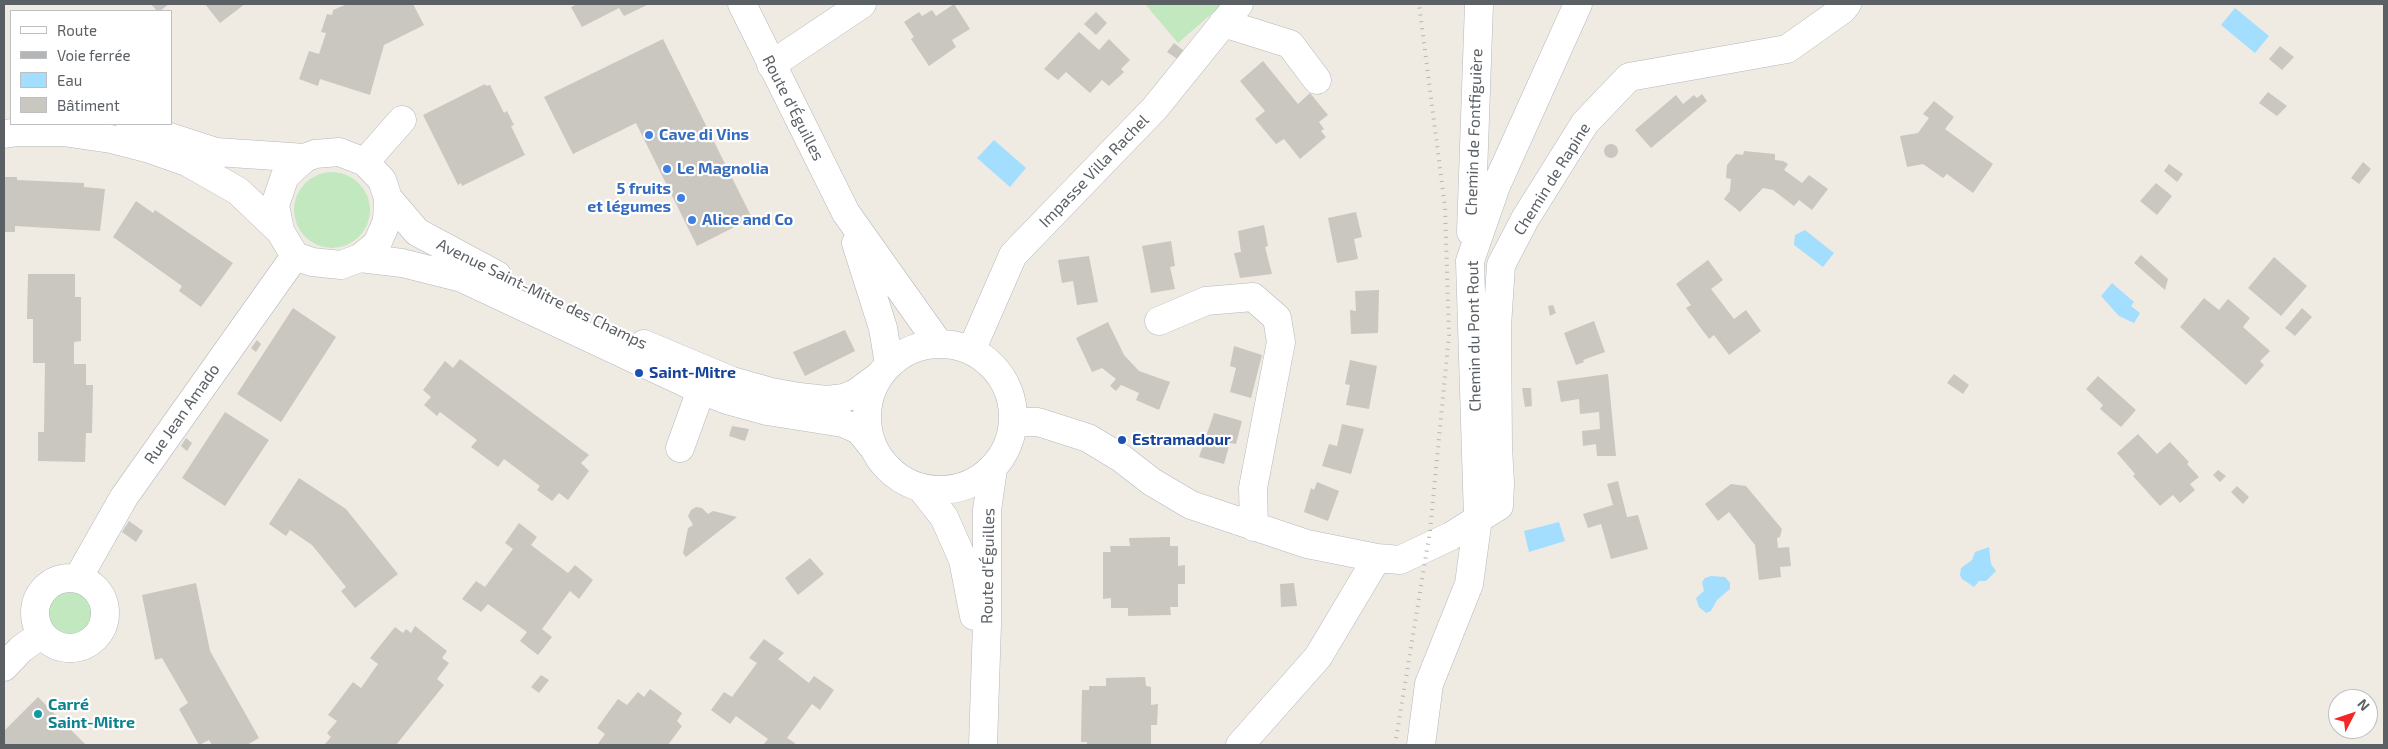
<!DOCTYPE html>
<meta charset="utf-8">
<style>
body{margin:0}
#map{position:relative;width:2388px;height:749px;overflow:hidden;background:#efebe3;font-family:"Exo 2",sans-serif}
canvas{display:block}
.frame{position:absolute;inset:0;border:5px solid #5b6065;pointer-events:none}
.legend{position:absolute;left:10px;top:10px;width:162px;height:115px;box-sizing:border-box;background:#fff;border:1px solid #bdbfc1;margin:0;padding:6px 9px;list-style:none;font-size:15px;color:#5b6065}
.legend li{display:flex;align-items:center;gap:10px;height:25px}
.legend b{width:25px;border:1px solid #bdbfc1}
.north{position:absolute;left:2328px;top:689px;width:50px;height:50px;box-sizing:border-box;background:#fff;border:1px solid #bdbfc1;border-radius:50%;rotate:49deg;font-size:14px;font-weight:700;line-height:20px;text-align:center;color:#5b6065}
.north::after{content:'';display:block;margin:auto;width:18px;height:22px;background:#f22726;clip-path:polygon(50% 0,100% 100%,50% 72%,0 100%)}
</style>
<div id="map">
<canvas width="2388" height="749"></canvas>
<div class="frame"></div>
<ul class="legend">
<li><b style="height:6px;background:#fff"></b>Route</li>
<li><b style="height:6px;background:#b4b5b6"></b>Voie ferrée</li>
<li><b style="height:14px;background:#a3deff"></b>Eau</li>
<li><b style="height:14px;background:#cac6c0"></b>Bâtiment</li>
</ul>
<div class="north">N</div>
</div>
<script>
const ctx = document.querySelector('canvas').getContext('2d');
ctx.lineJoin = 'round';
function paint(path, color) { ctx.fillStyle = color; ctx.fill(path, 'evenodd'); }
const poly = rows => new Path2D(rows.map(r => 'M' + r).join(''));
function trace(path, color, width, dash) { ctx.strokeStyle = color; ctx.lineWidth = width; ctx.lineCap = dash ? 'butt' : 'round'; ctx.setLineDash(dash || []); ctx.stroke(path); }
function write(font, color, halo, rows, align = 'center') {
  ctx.font = font + ' "Exo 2",sans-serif'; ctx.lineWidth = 4.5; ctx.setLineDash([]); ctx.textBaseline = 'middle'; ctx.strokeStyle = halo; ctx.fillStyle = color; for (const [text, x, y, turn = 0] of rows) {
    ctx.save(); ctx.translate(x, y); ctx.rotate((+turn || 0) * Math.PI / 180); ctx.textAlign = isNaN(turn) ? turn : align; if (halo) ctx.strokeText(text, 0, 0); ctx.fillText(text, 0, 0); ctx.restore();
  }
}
const green = poly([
 [1145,4,1223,4,1178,43],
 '294 210a38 38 0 1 1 76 0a38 38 0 1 1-76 0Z',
 '48 613a23 23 0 1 1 46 0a23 23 0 1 1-46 0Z'
]);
const water = poly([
 [2235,8,2269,36,2255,53,2221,25],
 [994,140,1026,168,1010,187,977,158],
 [1805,230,1834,253,1823,267,1794,245,1795,235],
 [2112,283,2134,302,2131,306,2140,313,2134,323,2119,316,2101,296],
 [1559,522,1565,541,1529,552,1524,531],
 [1989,547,1991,564,1996,571,1986,581,1979,581,1974,587,1962,579,1960,575,1961,568,1972,560,1975,552],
 [1711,576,1725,577,1730,583,1730,589,1717,600,1711,611,1706,613,1699,607,1696,598,1704,591,1702,582,1705,578]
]);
const building = poly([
 [151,4,169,4,160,11,157,11],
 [205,4,245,4,220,23],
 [347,4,413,4,424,25,384,45,370,95,320,79,318,86,299,79,309,51,319,54,326,33,321,32,327,14,332,15,333,10],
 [577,4,646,4,647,5,624,16,619,8,582,27,571,7],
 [954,4,970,29,952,40,956,47,929,66,911,39,914,37,904,22,919,12,922,16,932,10,936,16],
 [1096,12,1107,23,1096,35,1084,24],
 [1079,32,1099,50,1109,39,1130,60,1121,69,1124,72,1109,86,1102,80,1090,93,1066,72,1058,80,1044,69],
 [663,39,752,218,697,246,636,123,573,154,544,97],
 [1174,43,1188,54,1182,62,1167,52],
 [2280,46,2294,57,2282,70,2269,59],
 [1263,61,1298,104,1310,93,1328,115,1319,122,1324,129,1321,131,1326,137,1300,159,1284,139,1276,144,1255,119,1265,111,1240,81],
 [485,84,486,86,490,85,504,113,507,111,514,125,511,126,525,155,462,186,461,183,458,185,423,115],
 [2268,92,2287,106,2277,116,2259,103],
 [1702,94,1707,101,1651,148,1635,130,1676,95,1683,104,1694,95,1697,98],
 [1934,101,1954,117,1945,129,1993,164,1973,193,1947,174,1943,178,1923,164,1907,167,1900,136,1918,133,1929,118,1923,114],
 '1604 151a7 7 0 1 1 14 0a7 7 0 1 1-14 0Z',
 [1744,151,1775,154,1775,160,1783,161,1788,164,1784,170,1802,183,1809,175,1828,189,1812,210,1799,200,1794,206,1773,190,1763,188,1740,212,1724,199,1730,191,1731,179,1726,178,1727,165,1736,154,1743,155],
 [2363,162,2371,169,2359,184,2351,178],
 [2169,164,2183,174,2177,182,2164,171],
 [4,177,17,177,17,180,84,183,84,187,105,189,100,231,15,226,15,232,4,232],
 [2156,183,2172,196,2157,215,2140,201],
 [136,201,153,213,155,210,233,263,201,307,179,291,182,286,113,237],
 [1356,212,1362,237,1354,239,1358,259,1337,263,1328,218],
 [1264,225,1268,246,1265,247,1272,274,1240,278,1234,253,1241,252,1238,231],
 [1171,241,1175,266,1170,267,1175,289,1151,293,1142,246],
 [2141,255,2168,279,2165,290,2134,263],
 [1089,256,1098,302,1077,305,1073,281,1062,283,1058,260],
 [2274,257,2307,286,2281,316,2248,288],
 [1708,260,1723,280,1711,289,1734,319,1746,310,1761,331,1729,355,1714,335,1709,339,1686,308,1691,305,1676,284],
 [28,274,75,274,75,297,81,297,81,341,74,342,74,364,86,364,86,385,93,385,92,433,86,433,85,462,38,461,38,432,44,432,45,363,33,363,33,319,27,319],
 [1379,290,1378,333,1351,334,1350,310,1356,311,1355,291],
 [2204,298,2219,310,2228,299,2250,318,2243,327,2270,351,2260,361,2264,365,2246,385,2180,327],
 [1553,305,1556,313,1550,316,1548,306],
 [293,308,336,337,281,422,237,394],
 [2302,308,2312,317,2295,336,2285,328],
 [1594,321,1605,352,1583,360,1584,362,1576,365,1564,333],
 [1108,322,1124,355,1139,371,1170,382,1159,410,1136,400,1139,393,1121,385,1116,391,1110,386,1116,379,1102,368,1092,372,1076,338],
 [845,330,855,351,805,376,793,352],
 [257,340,261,344,256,352,251,348],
 [1234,346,1262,355,1251,398,1230,392,1236,368,1230,366],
 [460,359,589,455,581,463,589,471,568,500,559,493,552,501,537,490,540,486,504,459,498,467,471,447,477,440,440,412,437,416,424,405,431,397,423,390,445,361,453,368],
 [1350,360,1377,366,1369,409,1346,405,1350,385,1345,384],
 [1608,374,1616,456,1597,456,1596,444,1583,446,1582,431,1600,429,1599,412,1580,414,1579,399,1561,402,1557,381],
 [1954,374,1969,385,1963,394,1947,383],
 [2098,376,2136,410,2121,427,2100,409,2103,405,2086,389],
 [1522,388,1531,388,1532,406,1525,407],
 [225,412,269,440,225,506,182,478],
 [1214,413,1242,421,1236,444,1230,443,1224,464,1199,457],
 [1342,424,1364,429,1351,474,1322,466,1329,444,1337,446],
 [732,426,749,429,745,441,729,436],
 [2138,434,2157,454,2170,442,2189,462,2187,464,2199,477,2190,484,2195,490,2180,503,2173,495,2160,506,2133,476,2135,474,2117,453],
 [186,438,192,443,187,451,181,446],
 [2218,470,2226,476,2220,482,2213,475],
 [299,478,346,509,398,574,355,608,341,591,346,587,312,545,290,530,286,536,269,524],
 [1618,481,1627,517,1638,515,1648,549,1611,559,1601,524,1588,528,1583,514,1613,505,1607,484],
 [1317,482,1339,491,1328,521,1304,512,1311,488,1314,490],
 [1731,484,1746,486,1782,529,1780,537,1777,538,1778,548,1789,547,1791,566,1780,567,1781,577,1759,580,1755,545,1729,512,1718,521,1705,504],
 [2237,486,2249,497,2243,504,2231,492],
 [696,507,702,508,708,514,713,511,737,517,686,557,683,553,688,528,693,525,688,516,691,510],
 [129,521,143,531,136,542,122,532],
 [519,523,537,537,531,545,568,573,575,565,593,580,579,599,570,591,542,629,552,637,538,655,520,641,527,632,488,604,481,612,462,599,476,581,485,587,513,549,505,543],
 [1170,537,1170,546,1178,546,1178,566,1185,565,1185,584,1178,584,1178,607,1170,607,1171,615,1128,616,1128,608,1111,608,1111,598,1103,599,1103,552,1111,552,1110,546,1130,546,1129,538],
 [810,558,824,574,798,595,785,578],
 [196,583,210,651,259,738,247,745,212,745,209,740,199,745,179,709,188,703,162,658,155,660,142,595],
 [1294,583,1297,606,1281,607,1280,584],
 [415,626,447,651,442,658,449,663,437,679,444,685,396,745,324,745,331,737,327,733,337,721,328,715,353,682,361,688,378,664,370,658,395,627,403,633,406,629,411,633],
 [764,639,784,653,778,659,809,683,814,676,834,690,820,710,812,704,787,738,795,743,794,745,763,745,768,739,736,716,730,724,711,710,724,692,732,697,757,663,749,658],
 [541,675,549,680,539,693,531,687],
 [1145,677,1146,686,1151,687,1151,705,1158,704,1157,725,1151,725,1151,745,1087,745,1087,742,1081,742,1082,690,1089,690,1089,686,1106,686,1106,678],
 [650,689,682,713,677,721,682,726,668,745,597,745,605,734,597,728,618,699,627,705,638,692,644,697],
 [38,697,86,745,4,745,4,731]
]);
const minor = poly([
 [742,4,846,213,939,344],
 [1223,23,1290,44,1317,80],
 [771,65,862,4],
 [130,124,216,152,305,158],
 [4,134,18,132,63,132,111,139,150,149,187,162,238,191,280,231],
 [339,152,365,162,382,180,388,198,387,221,377,244,360,258,341,265,312,262,295,256,280,231,275,205,285,176,305,158,315,154,339,152],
 [365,162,402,120],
 [388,198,417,232,497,275],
 [1471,232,1479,4],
 [856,243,883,328,889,364],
 [360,258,402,263,462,278,701,390,727,400,767,411,843,423,859,430,872,446],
 [1159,321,1206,301,1253,297,1277,318,1281,342,1253,488,1254,527],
 '867 417a73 73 0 1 1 146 0a73 73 0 1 1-146 0Z',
 [644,344,732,381,771,392,799,397,827,400,844,398,856,393,879,376],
 [971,351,1013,255,1155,108,1239,4],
 [1013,422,1038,422,1088,438,1121,458,1152,482,1191,505,1307,544,1377,558,1400,560,1451,536,1499,506,1500,483,1498,447,1497,326,1501,265,1525,219,1585,123,1629,77,1787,49,1842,10,1847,4],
 [680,448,701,390],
 [921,488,944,517,963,560,974,616],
 '35 613a35 35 0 1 1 70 0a35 35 0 1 1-70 0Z',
 [78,578,124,497,295,256],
 [4,667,21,649,42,634],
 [983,745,987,624,987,510,993,469],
 [1240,745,1318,657,1377,558],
 [1421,745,1429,684,1469,584,1478,518,1470,261,1496,186,1578,4]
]);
const rail = poly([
 [1395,745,1430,531,1449,335,1445,207,1419,4]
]);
const markers = [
 [649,135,5,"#3f7fe0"],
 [667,169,5,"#3f7fe0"],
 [681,198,5,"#3f7fe0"],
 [692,220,5,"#3f7fe0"],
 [639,373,5,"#1a4fb4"],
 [1122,440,5,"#1a4fb4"],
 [38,714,5,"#0f9aa8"]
];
const streetNames = [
 ["Route d'Éguilles",793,108,63],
 ["Chemin de Fontfiguière",1474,132,-88],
 ["Impasse Villa Rachel",1094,171,-46],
 ["Chemin de Rapine",1552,179,-58],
 ["Avenue Saint-Mitre des Champs",542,294,26],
 ["Chemin du Pont Rout",1474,336,-91],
 ["Rue Jean Amado",182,414,-55],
 ["Route d'Éguilles",988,566,-89]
];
const shopNames = [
 ["Cave di Vins",659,135],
 ["Le Magnolia",677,169],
 ["5 fruits",671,189,"right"],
 ["et légumes",671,207,"right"],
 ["Alice and Co",702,220]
];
const transitNames = [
 ["Saint-Mitre",649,373],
 ["Estramadour",1132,440]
];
const cultureNames = [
 ["Carré",48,705],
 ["Saint-Mitre",48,723]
];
paint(green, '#c1e8be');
paint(water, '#a3deff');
paint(building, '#cac6c0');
trace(minor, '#b4b7bb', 29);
trace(minor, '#fff', 28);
trace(rail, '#b4b5b6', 4, [1, 6]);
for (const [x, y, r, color] of markers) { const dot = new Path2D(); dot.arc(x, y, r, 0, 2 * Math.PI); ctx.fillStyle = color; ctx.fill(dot); trace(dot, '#fff', 2); }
write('16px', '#5b6065', '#fff', streetNames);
write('bold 16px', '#366cbe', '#fff', shopNames, 'left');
write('bold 16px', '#164399', '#fff', transitNames, 'left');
write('bold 16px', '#0d838f', '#fff', cultureNames, 'left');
</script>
